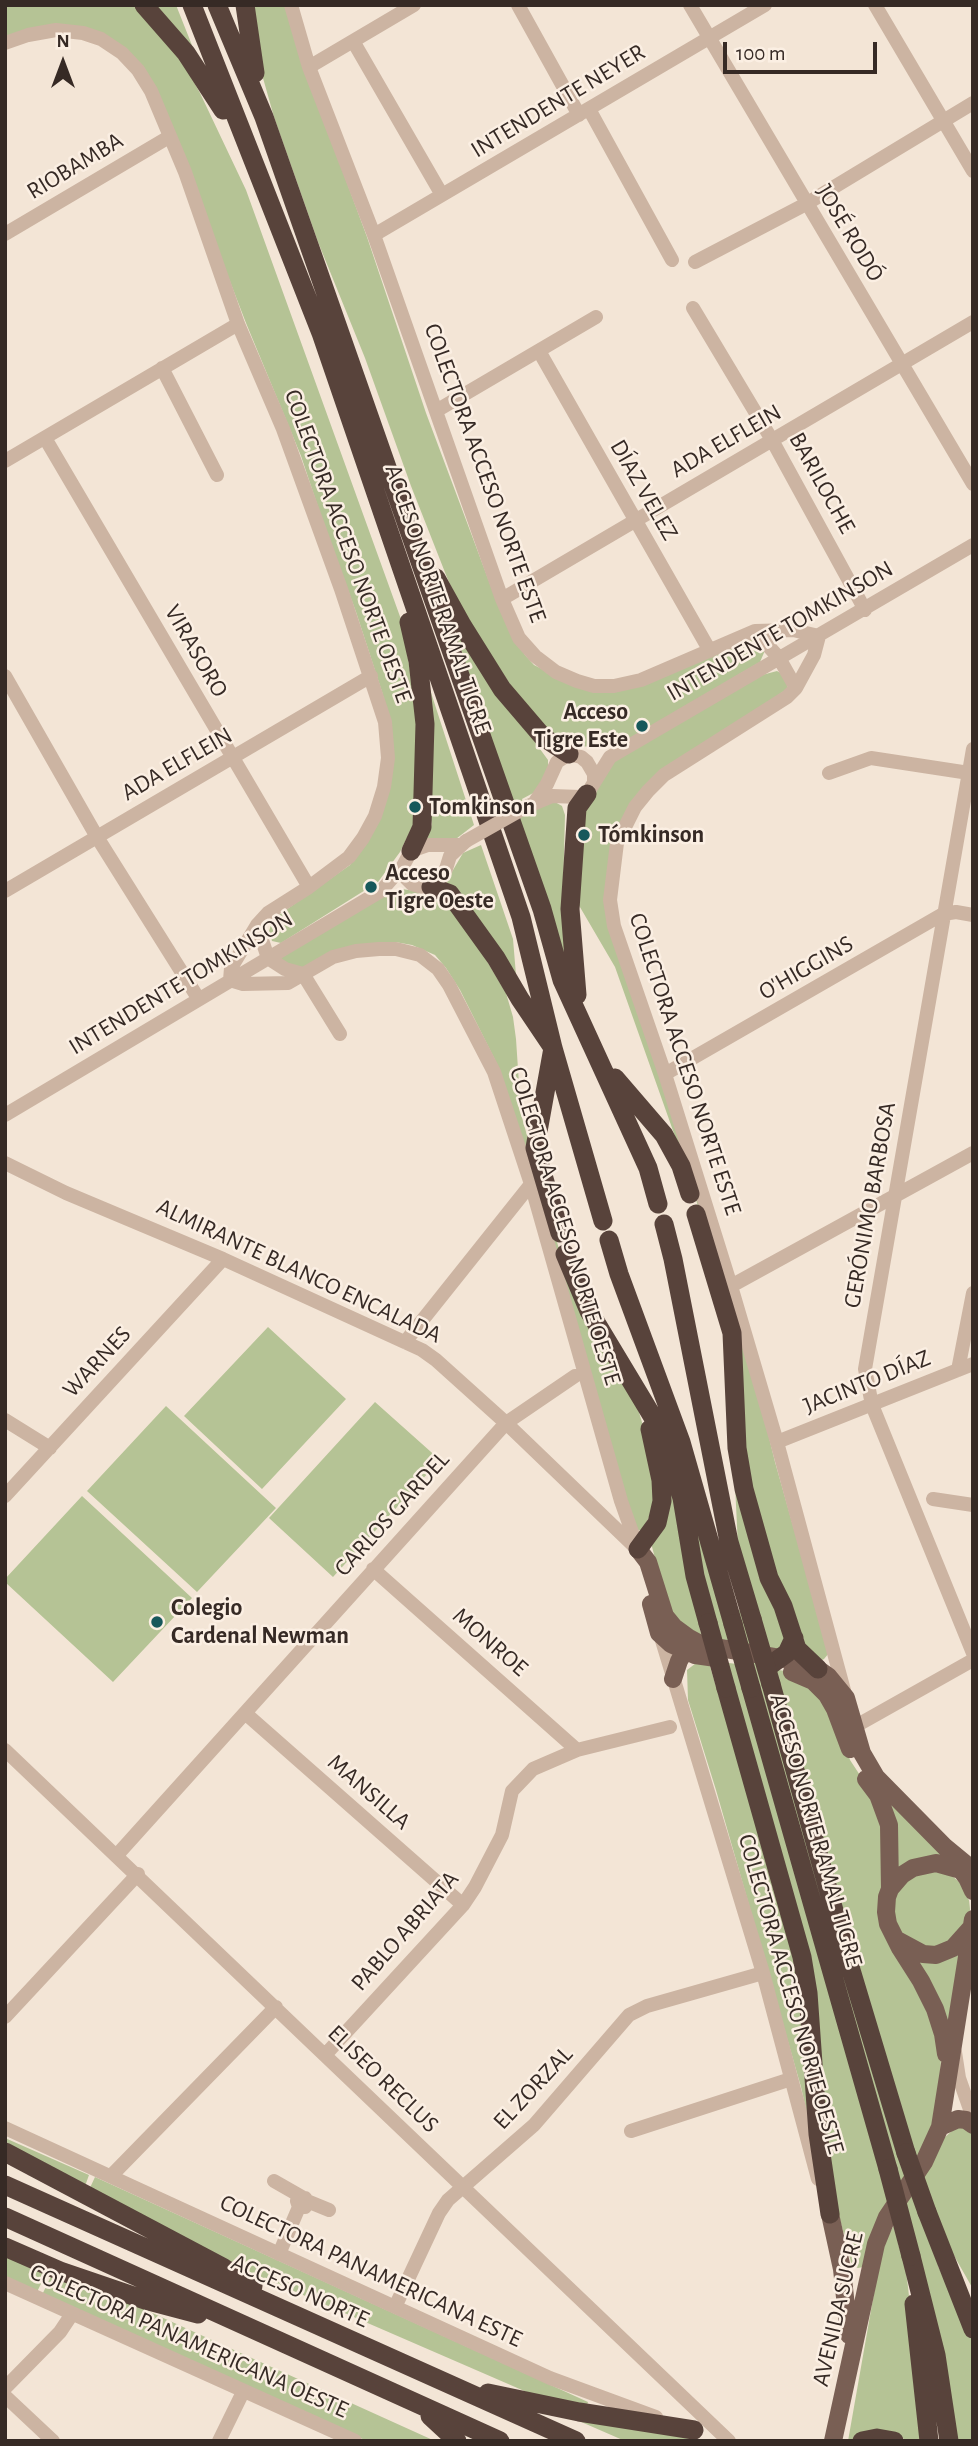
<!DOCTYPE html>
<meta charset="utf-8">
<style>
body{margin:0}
#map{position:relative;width:978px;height:2446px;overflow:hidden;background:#f3e5d6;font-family:"Alegreya Sans",sans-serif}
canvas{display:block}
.frame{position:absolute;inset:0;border:7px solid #362a25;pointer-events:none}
.north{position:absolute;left:28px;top:28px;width:70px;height:70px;-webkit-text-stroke:5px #fbefe3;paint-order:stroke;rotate:0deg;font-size:19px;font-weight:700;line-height:28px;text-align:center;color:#362a25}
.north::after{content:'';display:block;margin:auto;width:24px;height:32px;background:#362a25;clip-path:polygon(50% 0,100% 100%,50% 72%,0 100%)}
.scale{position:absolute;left:723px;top:42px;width:154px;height:32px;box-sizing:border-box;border:4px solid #362a25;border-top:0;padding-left:9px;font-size:21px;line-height:24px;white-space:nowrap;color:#362a25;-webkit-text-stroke:5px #fbefe3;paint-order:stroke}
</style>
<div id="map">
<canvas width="978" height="2446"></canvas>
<div class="frame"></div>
<div class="north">N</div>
<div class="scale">100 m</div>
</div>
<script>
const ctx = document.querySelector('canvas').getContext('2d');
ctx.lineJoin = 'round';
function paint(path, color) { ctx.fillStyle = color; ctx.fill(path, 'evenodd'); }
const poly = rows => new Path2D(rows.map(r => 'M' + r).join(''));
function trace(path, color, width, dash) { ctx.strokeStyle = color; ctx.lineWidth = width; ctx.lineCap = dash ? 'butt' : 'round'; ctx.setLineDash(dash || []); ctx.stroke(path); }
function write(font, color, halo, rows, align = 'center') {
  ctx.font = font + ' "Alegreya Sans",sans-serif'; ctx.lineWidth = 5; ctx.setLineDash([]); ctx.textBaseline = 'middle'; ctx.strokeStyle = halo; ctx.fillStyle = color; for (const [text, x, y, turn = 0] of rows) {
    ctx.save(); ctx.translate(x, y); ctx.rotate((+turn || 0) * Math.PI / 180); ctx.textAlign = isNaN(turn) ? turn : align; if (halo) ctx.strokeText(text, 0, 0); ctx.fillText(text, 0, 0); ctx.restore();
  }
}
const green = poly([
 [132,5,151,20,177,52,200,93,246,190,402,622,419,725,415,821,400,852,378,882,281,943,272,941,269,931,273,919,350,865,390,789,383,695,356,612,324,525,301,456,246,323,155,87,101,32,5,38,7,5],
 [149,5,176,5,205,78],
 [251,5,287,5,322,115,367,237,426,413,496,600,525,655,534,665,574,685,595,689,758,637,766,648,760,662,619,745,575,747,534,721,466,617,448,580,411,486,365,358,318,242,274,117,263,78],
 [455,632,548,760,548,771,537,791,522,799,527,815,544,804,555,802,562,806,565,815,563,893,566,960],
 [423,668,474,825,452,842,426,841,432,824,429,810],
 [777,671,784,675,788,683,787,689,655,780,620,832,608,902,756,1384,775,1462,829,1653,824,1659,820,1661,801,1640,780,1584,750,1487,709,1243,688,1173,615,967,577,902,583,812,596,794,598,783,613,758,762,675],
 [481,845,513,939,516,975,446,882,463,853],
 [402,889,441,895,463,921,506,993,513,1017,516,1039,521,1114,566,1274,635,1399,647,1439,659,1497,642,1531,635,1529,495,1060,460,990,446,968,435,955,412,945,395,942,290,977,278,955,385,892],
 [268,1327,346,1399,262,1489,184,1416],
 [375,1402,440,1460,333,1577,269,1518],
 [166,1406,276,1508,197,1592,87,1491],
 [669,1473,701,1634,713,1637,684,1483,731,1645,699,1638,670,1615,651,1543],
 [735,1484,788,1647,767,1652,738,1547],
 [82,1496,192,1598,113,1682,5,1582,5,1579],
 [739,1610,743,1611,772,1669,785,1671,803,1678,834,1709,850,1760,875,1798,881,1813,884,1888,941,2052,940,2094,934,2129,863,2267,858,2268,852,2266,835,2200,828,2149,816,2019,721,1662,737,1664],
 [700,1660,708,1660,795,1946,811,2132,801,2087,716,1790,688,1700,687,1670],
 [886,1799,949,1860,893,1877],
 '892 1909a39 39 0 1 1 78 0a39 39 0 1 1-78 0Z',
 [963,1951,948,2036,909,1955],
 [961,2127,973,2133,973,2289,944,2238,938,2266,973,2343,973,2441,958,2441,908,2229,898,2244,905,2265,908,2287,925,2441,908,2441,897,2435,848,2441,880,2259,885,2241,944,2138,953,2130],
 [5,2138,89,2175,84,2189,26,2155,5,2141],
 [95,2177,588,2402,586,2408,552,2403,250,2272,89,2190],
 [5,2251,48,2269,37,2292,5,2277],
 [53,2272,128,2302,435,2441,367,2441,42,2295],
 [579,2421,679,2435,697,2441,625,2441]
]);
const minor = poly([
 [291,5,309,67,374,235,502,599,519,638,535,656,556,672,577,681,594,686,614,686,641,680,755,631,793,630,819,636,814,655,796,688,787,697,664,775,648,791,635,807,617,843,610,900,614,926,665,1074,731,1286,777,1442,845,1694],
 [518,5,579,115],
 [690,5,973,484],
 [875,5,973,171],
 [353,41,442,195],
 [5,43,28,35,56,30,83,33,101,39,122,53,138,70,151,91,185,172,238,324,283,429,341,589,385,722,388,758,384,787,375,816,363,838,349,857,309,887,268,913,257,925,231,968,230,980,243,984,288,983,333,957,356,951,379,949,396,949,420,955,438,969,449,985,494,1072,531,1184,621,1501,638,1549],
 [309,67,414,5],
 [589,109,672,260],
 [5,234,169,137],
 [374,235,765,5],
 [695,262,806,204,973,103],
 [693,308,772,440,865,610],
 [539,351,710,651],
 [162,368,217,475],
 [436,411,596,317],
 [45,438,309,887],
 [5,461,238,324],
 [502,599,973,322],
 [755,631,779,658,796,688],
 [5,676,97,837,198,998],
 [973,749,865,1369,872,1405,973,1653],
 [829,773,871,758,969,773],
 [535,802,547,784,557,762,569,754,581,757,587,762,594,774,594,782],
 [528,806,552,796,580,797,587,794,610,757,973,545],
 [460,845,428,845,411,851,403,866,406,878,412,884,422,887,431,887,439,882,445,872,450,856,466,841],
 [5,891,371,676],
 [257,925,268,958,285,969,303,974,340,1034],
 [665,1074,943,914,956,912,973,915],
 [5,1115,381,891,403,866],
 [5,1163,66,1193,223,1259,422,1350,436,1360,506,1423,634,1546],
 [731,1286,973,1153],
 [405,1342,531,1184],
 [958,1370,973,1293],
 [5,1420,50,1448],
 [777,1442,973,1364],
 [5,1496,223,1259],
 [933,1499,973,1505],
 [373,1569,577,1750],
 [660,1634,763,1973,818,2179],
 [245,1713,463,1905],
 [854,1727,973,1660],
 [5,1750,729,2441],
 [117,1855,506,1423,575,1376],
 [5,2017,138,1874],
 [955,2052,959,2078,973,2118],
 [325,2055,463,1905,475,1887,502,1835,512,1791,533,1769,577,1750,670,1727],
 [5,2128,550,2378,656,2417],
 [631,2131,791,2079],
 [111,2176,276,2007],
 [274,2181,302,2197],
 [307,2201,329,2210],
 [279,2254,299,2207,297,2201,299,2198,305,2198,307,2201,305,2207,299,2207],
 [5,2283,355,2441],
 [395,2307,439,2213,448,2200,534,2125,629,2015,647,2006,763,1973],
 [5,2388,60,2332,72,2314],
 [5,2396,53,2441],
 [219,2441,243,2392]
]);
const major = poly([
 [638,1549,648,1562,665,1616,674,1627,689,1638,702,1645,792,1660,818,1669,828,1676,846,1698,862,1753,876,1777,945,1847,973,1870],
 [651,1604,659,1633,671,1644,695,1655,716,1658],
 [792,1672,813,1681,827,1695,835,1709,850,1749],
 [673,1679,679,1661,684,1652,693,1649],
 [866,1779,878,1795,889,1825,890,1889],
 [897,1940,923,1954,936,1955,953,1948,970,1929],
 [946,2054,943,2034,935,2009,921,1981,900,1948,888,1924,886,1912,887,1897,890,1889,902,1875,913,1868,936,1863,961,1870,967,1878,973,1891],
 [940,2127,958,2119,966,2120,973,2125],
 [830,2214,842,2269,849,2335],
 [833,2441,876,2244,887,2217,924,2162,940,2127,973,1919]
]);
const highway = poly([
 [144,5,186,53,223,110],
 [192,5,321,333,521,917,553,1048,603,1221],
 [217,5,264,117,542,909,562,980,648,1168,658,1204],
 [245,5,255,73],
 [436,578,462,625,502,689,543,737,569,754],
 [409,622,418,661,425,724,422,827,411,851],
 [431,887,450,894,496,958,520,999,553,1048,535,1148,560,1233],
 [577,995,570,909,577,808,587,794],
 [615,1078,664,1135,681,1166,690,1194],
 [696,1214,732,1333,737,1448,744,1489,769,1578,783,1606,797,1649,818,1669],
 [664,1224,673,1259,729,1542,752,1619],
 [609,1240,619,1274,681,1442,733,1624],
 [565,1254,589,1311,663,1434,682,1498,695,1576,708,1623],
 [638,1549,657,1523,662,1501,661,1480,650,1429],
 [769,1666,787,1653,794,1638],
 [771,1684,845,1950,906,2153],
 [726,1688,802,1957,808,1993,818,2134,830,2214],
 [751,1688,888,2169],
 [5,2152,224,2268,253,2286],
 [5,2185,576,2441],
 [927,2212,973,2329],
 [5,2217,500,2441],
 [5,2247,60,2271,145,2300,198,2314],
 [911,2256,936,2355,949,2441],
 [914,2304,929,2441],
 [488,2393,579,2412,694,2430],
 [430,2416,457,2441],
 [862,2441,877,2438,894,2441]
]);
const minorBridge = poly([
 [466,841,528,806]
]);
const highwayBridge = poly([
 [752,1619,771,1684],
 [708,1623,726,1688],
 [733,1624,751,1688],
 [906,2153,927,2212],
 [888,2169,911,2256]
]);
const markers = [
 [642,726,7,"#17585b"],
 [415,807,7,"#17585b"],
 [584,835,7,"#17585b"],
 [371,887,7,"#17585b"],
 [157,1622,7,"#17585b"]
];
const streetNames = [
 ["INTENDENTE NEYER",558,101,-31],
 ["RIOBAMBA",75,166,-31],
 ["JOSÉ RODÓ",850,233,59],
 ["ADA ELFLEIN",726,441,-30],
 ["COLECTORA ACCESO NORTE ESTE",485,473,70],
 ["BARILOCHE",822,483,61],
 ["DÍAZ VELEZ",644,490,60],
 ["COLECTORA ACCESO NORTE OESTE",348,546,70],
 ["ACCESO NORTE RAMAL TIGRE",438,599,71],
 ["INTENDENTE TOMKINSON",780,631,-30],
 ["VIRASORO",196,651,60],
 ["ADA ELFLEIN",177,764,-30],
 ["O'HIGGINS",806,968,-30],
 ["INTENDENTE TOMKINSON",181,983,-31],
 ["COLECTORA ACCESO NORTE ESTE",685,1064,72],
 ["GERÓNIMO BARBOSA",870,1205,-80],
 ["COLECTORA ACCESO NORTE OESTE",565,1226,73],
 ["ALMIRANTE BLANCO ENCALADA",299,1271,25],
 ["WARNES",97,1362,-47],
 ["JACINTO DÍAZ",867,1382,-22],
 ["CARLOS GARDEL",392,1514,-48],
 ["MONROE",490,1642,41],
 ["MANSILLA",369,1792,41],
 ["ACCESO NORTE RAMAL TIGRE",816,1830,74],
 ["PABLO ABRIATA",405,1931,-49],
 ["COLECTORA ACCESO NORTE OESTE",791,1994,74],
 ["ELISEO RECLUS",383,2079,44],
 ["EL ZORZAL",533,2088,-47],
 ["COLECTORA PANAMERICANA ESTE",371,2271,25],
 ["ACCESO NORTE",300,2291,24],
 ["AVENIDA SUCRE",838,2309,-77],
 ["COLECTORA PANAMERICANA OESTE",189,2341,24]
];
const poiNames = [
 ["Acceso",628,712,"right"],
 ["Tigre Este",628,740,"right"],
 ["Tomkinson",429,807],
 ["Tómkinson",598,835],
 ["Acceso",385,873],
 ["Tigre Oeste",385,901],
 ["Colegio",171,1608],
 ["Cardenal Newman",171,1636]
];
paint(green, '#b5c395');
trace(minor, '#ccb4a2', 14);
trace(major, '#795f54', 18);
trace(highway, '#58433b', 19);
trace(minorBridge, '#ccb4a2', 14);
trace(highwayBridge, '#58433b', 19);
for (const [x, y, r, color] of markers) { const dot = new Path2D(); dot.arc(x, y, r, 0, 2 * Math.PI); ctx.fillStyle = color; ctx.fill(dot); trace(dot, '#fbefe3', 2.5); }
write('24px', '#362a25', '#fbefe3', streetNames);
write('bold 24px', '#362a25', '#fbefe3', poiNames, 'left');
</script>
